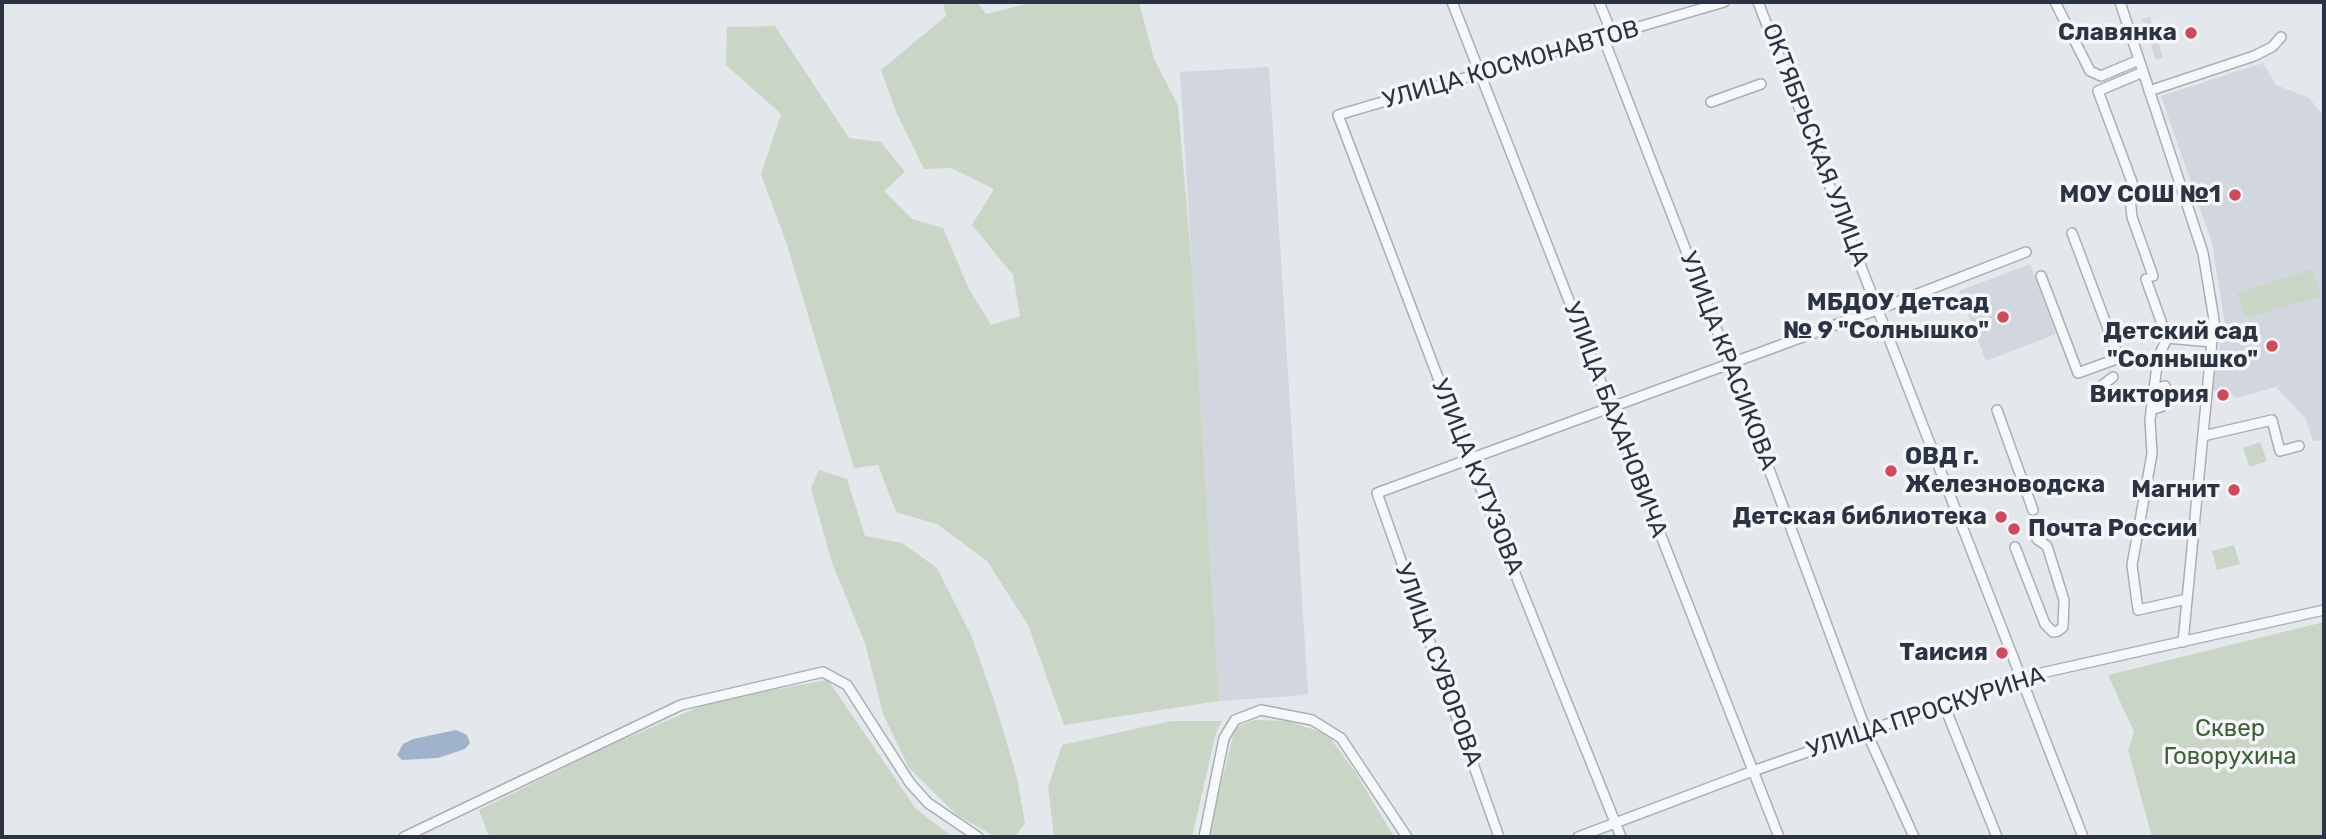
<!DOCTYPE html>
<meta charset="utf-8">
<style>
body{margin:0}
#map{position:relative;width:2326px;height:839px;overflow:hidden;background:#e4e7ec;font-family:Rubik,sans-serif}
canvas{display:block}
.frame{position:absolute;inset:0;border:4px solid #2b3445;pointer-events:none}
</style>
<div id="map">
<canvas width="2326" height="839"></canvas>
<div class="frame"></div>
</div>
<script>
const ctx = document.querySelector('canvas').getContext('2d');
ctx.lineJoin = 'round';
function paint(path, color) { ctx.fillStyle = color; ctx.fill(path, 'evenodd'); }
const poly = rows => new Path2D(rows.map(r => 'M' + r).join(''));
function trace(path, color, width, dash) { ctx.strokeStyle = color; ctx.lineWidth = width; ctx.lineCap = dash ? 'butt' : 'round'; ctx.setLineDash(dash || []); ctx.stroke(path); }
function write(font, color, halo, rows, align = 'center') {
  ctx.font = font + ' Rubik,sans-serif'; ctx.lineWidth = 7; ctx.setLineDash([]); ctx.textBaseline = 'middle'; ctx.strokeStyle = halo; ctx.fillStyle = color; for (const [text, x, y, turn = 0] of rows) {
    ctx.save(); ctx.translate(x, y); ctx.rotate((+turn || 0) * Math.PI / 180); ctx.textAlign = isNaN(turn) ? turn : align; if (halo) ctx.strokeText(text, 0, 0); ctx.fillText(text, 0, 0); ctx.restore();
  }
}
const built = poly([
 [2150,16,2163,58,2156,60,2142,19],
 [2263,63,2276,85,2309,98,2324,116,2324,440,2313,441,2306,419,2276,387,2237,398,2227,391,2213,391,2214,369,2225,324,2212,243,2161,96],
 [1269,67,1308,695,1219,701,1180,72],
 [2030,264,2056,334,1986,361,1959,291]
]);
const green = poly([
 [943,2,977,2,986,14,1034,2,1139,2,1154,59,1178,105,1192,268,1219,701,1064,725,1028,625,987,561,937,524,896,512,878,465,854,468,787,245,761,174,781,114,726,65,727,27,775,26,849,138,881,142,905,172,884,191,912,219,943,228,968,287,991,325,1020,316,1013,275,972,225,994,189,951,168,924,169,897,114,881,70,946,16],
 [2312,269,2321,296,2246,318,2237,293],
 [2260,442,2267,461,2250,467,2243,448],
 [819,470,847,479,865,536,902,543,937,568,971,635,996,706,1017,778,1025,823,1015,837,996,837,957,815,909,768,883,714,865,643,832,563,811,488],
 [2234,545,2240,564,2217,570,2212,551],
 [2324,622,2324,837,2152,837,2128,750,2134,732,2108,675],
 [828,680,916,809,953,837,489,837,479,810,604,748,715,700],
 [1254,720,1288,721,1327,734,1356,773,1394,837,1208,837,1235,728],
 [1171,721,1222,721,1216,733,1192,837,1054,837,1048,787,1062,745]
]);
const water = poly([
 [456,730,467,735,470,743,465,749,438,758,402,760,397,755,403,744,413,739]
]);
const minor = poly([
 [1452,2,1779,837],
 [1599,2,1608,24,1603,37,1730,364,1867,733,1914,837],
 [1758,2,2083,837],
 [2055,2,2090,71,2101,76,2139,60],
 [2120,2,2203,253,2214,320,2183,642],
 [2149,91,2254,56,2272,47,2281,37],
 [1711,102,1761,84],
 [2132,182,2098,91,2143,72],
 [2129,188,2132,217,2153,276],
 [2041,276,2078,373,2119,358,2072,233],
 [2146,279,2167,338,2211,342],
 [2167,338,2158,358,2150,420,2152,454,2132,565,2138,610,2187,599],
 [2154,389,2165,386],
 [2096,390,2113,377],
 [1997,410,2033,510],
 [2151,410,2163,406],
 [2203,436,2272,420,2280,451,2299,446],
 [2015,547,2045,624,2053,632,2058,631,2063,627,2064,600,2047,546,2037,539],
 [1944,705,1997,837],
 [404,837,681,705,823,672,847,685,910,783,928,803,978,837],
 [1204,837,1224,738,1235,720,1261,710,1312,720,1341,738,1407,837],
 [1499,837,1377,493,1879,309,2026,252],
 [1578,837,1753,771,2019,678,2324,610],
 [1621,837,1469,459,1338,115,1724,2]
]);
const markers = [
 [2191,33,7,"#d1495b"],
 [2235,195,7,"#d1495b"],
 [2003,317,7,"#d1495b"],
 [2272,346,7,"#d1495b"],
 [2223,395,7,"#d1495b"],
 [1891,471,7,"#d1495b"],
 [2234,490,7,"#d1495b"],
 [2001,517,7,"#d1495b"],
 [2014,529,7,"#d1495b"],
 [2002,653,7,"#d1495b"]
];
const poiNames = [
 ["Славянка",2177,33],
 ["МОУ СОШ №1",2221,195],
 ["МБДОУ Детсад",1989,303],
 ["№ 9 \"Солнышко\"",1989,331],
 ["Детский сад",2258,332],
 ["\"Солнышко\"",2258,360],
 ["Виктория",2209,395],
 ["ОВД г.",1905,457,"left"],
 ["Железноводска",1905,485,"left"],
 ["Магнит",2220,490],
 ["Детская библиотека",1987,517],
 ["Почта России",2028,529,"left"],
 ["Таисия",1988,653]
];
const streetNames = [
 ["УЛИЦА КОСМОНАВТОВ",1511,65,-16],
 ["ОКТЯБРЬСКАЯ УЛИЦА",1815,145,69],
 ["УЛИЦА КРАСИКОВА",1728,361,69],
 ["УЛИЦА БАХАНОВИЧА",1615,420,69],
 ["УЛИЦА КУТУЗОВА",1477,477,68],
 ["УЛИЦА СУВОРОВА",1438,665,70],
 ["УЛИЦА ПРОСКУРИНА",1926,713,-18]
];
const parkNames = [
 ["Сквер",2230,729],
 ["Говорухина",2230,757]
];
paint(built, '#d2d6de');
paint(green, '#c9d6c5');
paint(water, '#9fb4cc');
trace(minor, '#a9aeb7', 12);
trace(minor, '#f7f8fa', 9);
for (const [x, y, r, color] of markers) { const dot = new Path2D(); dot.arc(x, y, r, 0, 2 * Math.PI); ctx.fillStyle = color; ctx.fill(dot); trace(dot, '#f4f6f9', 2.5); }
write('bold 24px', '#2b3445', '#f4f6f9', poiNames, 'right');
write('24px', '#2b3445', '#f4f6f9', streetNames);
write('24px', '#3f6138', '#f4f6f9', parkNames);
</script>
